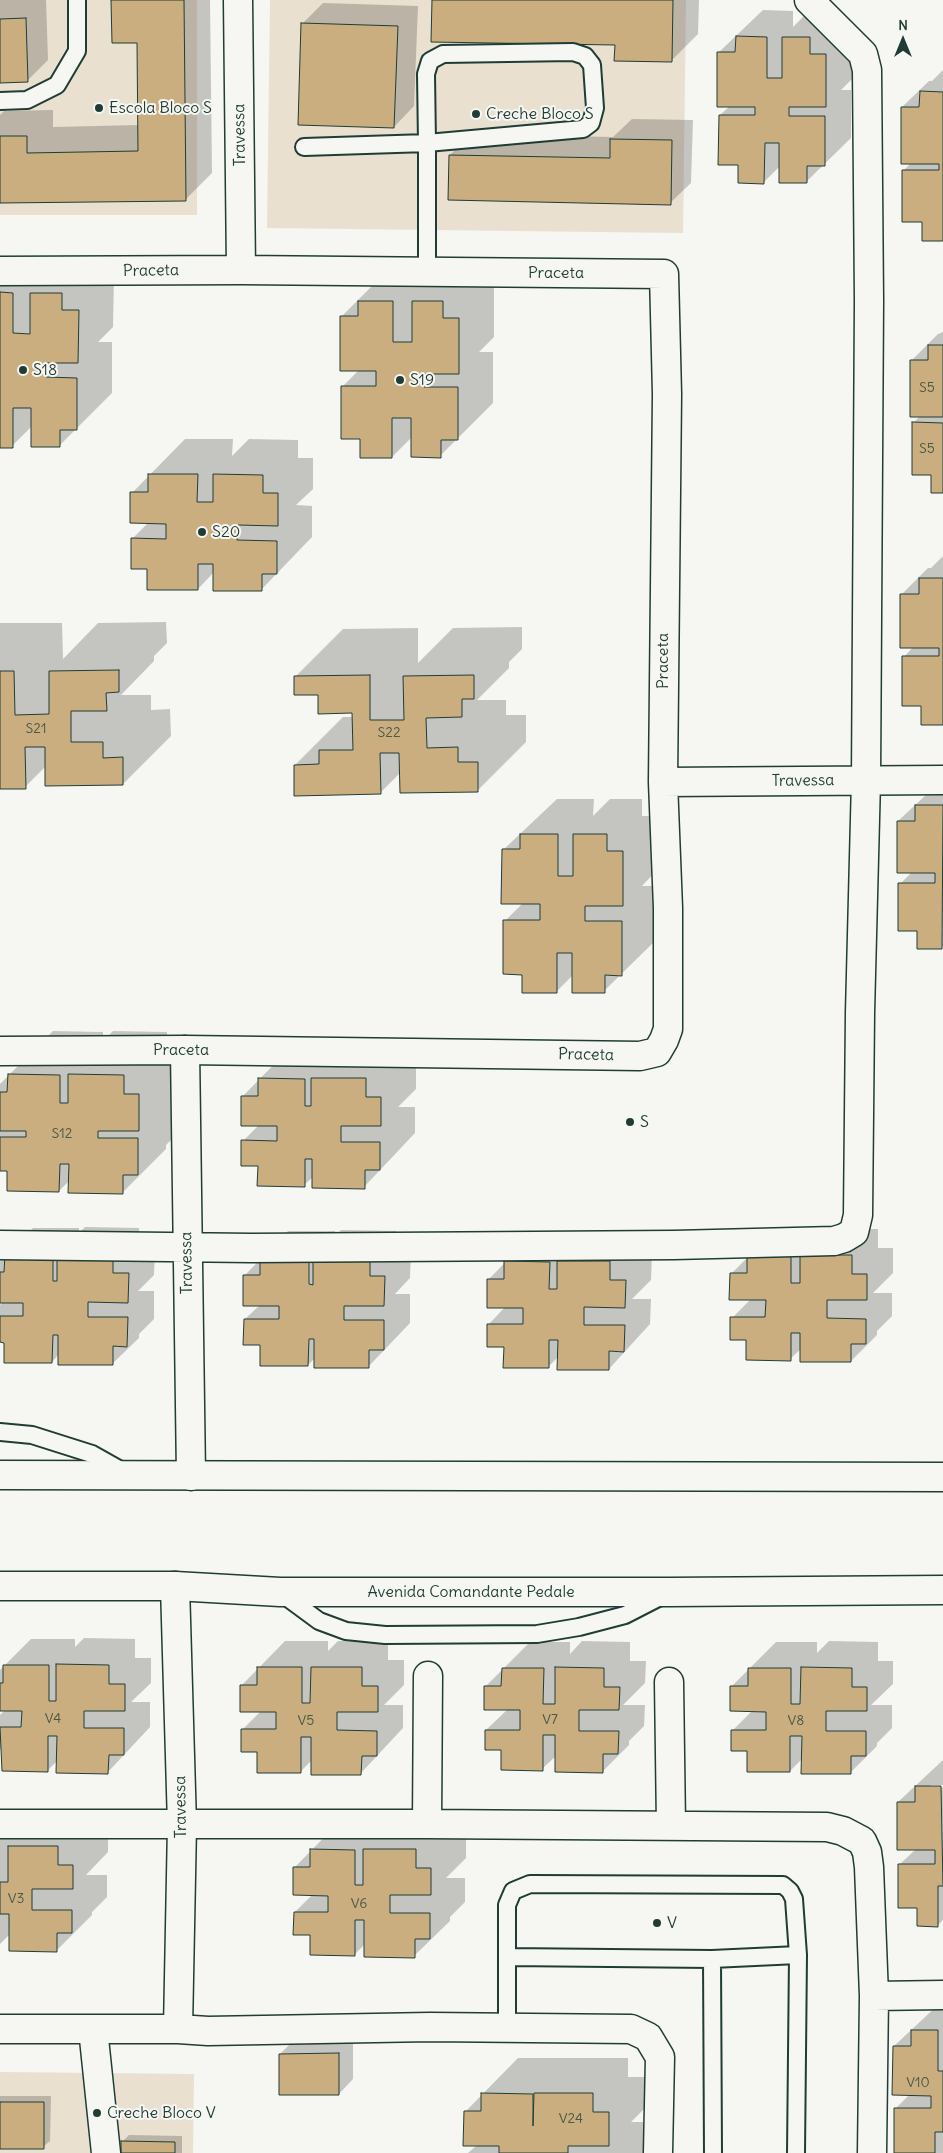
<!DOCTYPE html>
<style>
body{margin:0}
#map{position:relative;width:943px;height:2153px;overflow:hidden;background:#f6f6f2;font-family:Delius,sans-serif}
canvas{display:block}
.north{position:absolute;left:878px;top:15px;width:50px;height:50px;-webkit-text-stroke:4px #f6f6f2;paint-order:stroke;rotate:0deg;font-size:14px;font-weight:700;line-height:20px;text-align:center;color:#1f3d34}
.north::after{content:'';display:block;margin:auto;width:18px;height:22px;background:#1f3d34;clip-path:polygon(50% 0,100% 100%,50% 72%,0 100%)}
</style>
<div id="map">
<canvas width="943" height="2153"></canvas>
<div class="north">N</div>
</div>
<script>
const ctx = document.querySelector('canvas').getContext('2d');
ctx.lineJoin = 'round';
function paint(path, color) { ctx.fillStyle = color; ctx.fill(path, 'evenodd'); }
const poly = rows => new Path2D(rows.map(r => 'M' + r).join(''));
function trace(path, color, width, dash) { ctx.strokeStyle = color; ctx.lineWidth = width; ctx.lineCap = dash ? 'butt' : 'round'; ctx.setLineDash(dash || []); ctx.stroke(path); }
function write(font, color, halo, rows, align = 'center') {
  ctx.font = font + ' Delius,sans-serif'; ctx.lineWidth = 4; ctx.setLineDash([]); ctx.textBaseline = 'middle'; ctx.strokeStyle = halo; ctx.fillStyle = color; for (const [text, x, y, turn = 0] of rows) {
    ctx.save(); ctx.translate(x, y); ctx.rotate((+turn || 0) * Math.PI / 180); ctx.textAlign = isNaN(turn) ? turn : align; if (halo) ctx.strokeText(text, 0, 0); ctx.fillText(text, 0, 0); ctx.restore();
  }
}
const built = poly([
 [0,0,197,0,197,215,0,215],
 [270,0,686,0,683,233,267,228],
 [0,2072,194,2074,193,2153,0,2153]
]);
const shadow = poly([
 [0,0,46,0,48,60,27,81,0,82],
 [112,0,210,0,212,173,185,200,0,202,0,115,4,111,53,110,53,127,139,125,138,42],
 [433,0,699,0,698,34,672,60,616,44],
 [323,3,418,6,414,106,394,127,303,23],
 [763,10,793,11,793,27,809,11,852,28,852,79,841,90,851,90,851,138,807,181,780,166,764,182,739,163,720,115,730,106,718,53],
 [943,70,943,239,923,221,904,170,911,163,902,107,929,81,932,81],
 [632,119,693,120,691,183,670,203,450,155,471,134,613,137],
 [17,257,49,257,114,275,113,327,98,342,112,342,112,393,59,446,32,426,12,446,0,446,0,273],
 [428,266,428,287,449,266,494,283,494,337,479,352,493,352,493,403,440,456,412,437,392,457,362,438,342,387,359,370,341,317,377,281],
 [943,332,943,492,932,474,913,423,920,416,911,361,938,334],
 [185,439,233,439,232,456,249,439,298,440,298,458,313,458,313,489,296,505,312,506,312,537,261,590,214,572,198,589,149,568,132,539,149,522,132,493],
 [943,556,943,723,922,705,904,657,913,647,902,594,928,568,931,568],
 [166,622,167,643,154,656,154,661,121,695,151,695,151,710,170,709,171,736,123,784,46,766,25,787,0,788,0,623,62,623,63,659,98,623],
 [522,627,522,649,509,662,509,668,477,700,506,700,506,715,526,715,526,742,478,790,401,772,380,793,295,765,343,717,353,717,353,712,319,694,295,677,343,629,418,628,418,663,453,628],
 [943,779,943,947,941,948,919,930,900,884,912,872,898,821],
 [557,799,594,799,593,816,610,799,642,799,642,816,658,816,658,869,642,886,657,886,657,939,604,991,573,975,557,991,523,974,505,921,523,903,503,850],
 [53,1031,103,1032,103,1041,113,1031,167,1032,167,1051,182,1051,181,1130,166,1145,166,1149,122,1193,70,1180,59,1191,8,1169,0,1169,0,1084],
 [295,1043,416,1062,416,1089,398,1107,415,1107,415,1133,364,1187,313,1177,304,1185,259,1164,243,1141,259,1125,242,1097],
 [85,1227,139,1228,139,1247,155,1247,154,1275,138,1291,154,1291,154,1319,139,1334,139,1338,112,1364,59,1354,52,1362,6,1341,0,1341,0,1305,4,1301,0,1301,0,1261,33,1228,79,1228,79,1233],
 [828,1229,878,1229,878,1248,893,1248,893,1273,873,1293,892,1293,892,1316,877,1331,877,1335,851,1361,802,1348,790,1359,748,1338,732,1318,751,1299,731,1274,748,1257],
 [341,1230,396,1231,396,1250,411,1250,410,1278,395,1294,410,1294,410,1323,368,1367,315,1358,308,1365,261,1344,245,1319,260,1305,245,1275,288,1231,335,1231,335,1236],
 [532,1235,652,1254,651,1280,632,1299,651,1299,650,1324,609,1369,559,1356,548,1367,505,1346,489,1324,506,1306,488,1280],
 [84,1638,135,1639,135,1658,151,1658,151,1683,131,1702,150,1702,150,1727,108,1772,58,1760,48,1770,0,1749,0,1715,5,1710,0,1710,0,1670,31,1639,75,1639,75,1647],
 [285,1641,328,1641,328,1651,338,1641,388,1641,388,1660,404,1660,404,1685,384,1705,403,1705,403,1728,361,1773,312,1760,301,1771,258,1750,242,1730,261,1711,241,1686],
 [582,1641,630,1642,630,1661,646,1661,645,1683,623,1705,645,1705,644,1726,629,1741,629,1745,603,1771,557,1755,542,1769,503,1749,486,1730,508,1709,486,1686,530,1642,570,1642,570,1654],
 [829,1641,878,1642,878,1661,893,1661,893,1684,871,1705,892,1705,892,1728,877,1743,877,1746,850,1773,803,1758,790,1771,749,1750,733,1730,753,1710,732,1686,776,1642,817,1642,817,1653],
 [943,1760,943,1785,931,1785,928,1787,943,1788,943,1920,938,1925,919,1906,900,1864,916,1849,898,1802],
 [0,1811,108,1830,108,1852,86,1875,107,1875,107,1897,92,1912,92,1915,56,1951,10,1934,0,1944],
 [347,1814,466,1833,466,1858,446,1878,465,1878,465,1902,450,1917,450,1921,414,1956,365,1944,354,1955,311,1934,295,1912,313,1894,294,1868],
 [939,2004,943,2004,943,2153,914,2153,895,2109,910,2094,894,2046],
 [294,2040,353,2040,353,2079,339,2094,280,2054],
 [518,2058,628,2058,628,2077,644,2077,644,2109,631,2122,643,2122,643,2153,468,2153,477,2145,465,2112],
 [0,2096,51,2096,50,2141,43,2147,0,2147],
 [129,2135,182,2136,182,2153,122,2153,122,2142]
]);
const building = poly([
 [111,0,184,0,186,201,0,203,0,136,27,136,27,153,138,151,137,43,112,43,111,0],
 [432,0,673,0,672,62,614,61,615,45,431,42,432,0],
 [26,18,28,82,0,83,0,19,26,18],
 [301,23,398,26,394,128,298,125,301,23],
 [736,36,767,37,767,78,782,78,782,37,810,37,810,54,826,54,826,107,789,107,789,116,825,116,825,166,807,166,807,183,779,183,779,143,765,143,764,184,738,183,738,165,718,165,719,115,755,115,755,107,717,107,717,52,735,52,736,36],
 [920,91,943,92,943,241,922,241,922,222,902,222,902,170,939,170,939,164,901,164,901,107,919,107,920,91],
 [610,139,672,140,671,205,448,200,449,155,610,158,610,139],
 [0,292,13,293,13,333,30,334,30,293,62,293,62,310,79,310,78,363,46,363,46,377,77,378,77,430,60,430,60,447,31,447,31,408,13,408,13,448,0,448,0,292],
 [358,301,393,301,393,342,412,342,412,301,443,301,443,318,459,318,459,374,424,374,424,387,458,387,458,440,441,440,441,458,411,457,411,418,392,418,392,458,360,458,360,439,341,439,341,386,376,386,376,371,340,371,340,316,358,316,358,301],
 [928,345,943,345,943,417,910,417,910,360,928,360,928,345],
 [912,422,943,423,943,493,931,493,931,475,912,475,912,422],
 [148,474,198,474,197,502,213,502,213,474,263,475,263,493,278,493,278,526,238,525,237,540,277,541,277,574,262,574,262,591,213,591,213,564,198,564,198,590,147,590,147,569,131,569,131,538,166,539,166,524,130,523,130,492,148,492,148,474],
 [919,578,943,578,943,725,921,725,921,706,902,706,902,656,939,656,939,648,900,648,900,594,919,594,919,578],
 [119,670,119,692,106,693,107,711,71,711,71,742,103,742,103,758,123,757,123,785,45,786,45,747,25,747,26,789,0,789,0,671,14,671,15,715,49,714,49,671,119,670],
 [370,675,370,720,404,720,403,676,474,675,474,699,462,699,462,717,426,718,427,748,458,747,458,762,478,762,478,792,400,793,399,753,380,753,381,794,294,796,294,765,319,764,319,750,353,750,352,713,318,714,318,695,294,695,294,676,370,675],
 [915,805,943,805,942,949,917,949,917,931,898,931,898,883,935,883,935,873,897,873,897,821,915,821,915,805],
 [520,834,558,834,558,876,573,876,573,834,607,834,607,851,623,851,623,906,585,906,585,921,622,921,622,976,605,975,605,993,572,993,572,953,557,953,557,993,522,993,522,975,503,974,503,920,540,920,540,904,501,904,502,849,520,849,520,834],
 [8,1074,60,1075,60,1103,68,1103,68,1074,124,1075,124,1094,139,1094,139,1131,98,1131,98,1138,138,1138,138,1175,123,1175,123,1194,68,1193,69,1164,60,1164,59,1192,7,1191,7,1171,0,1171,0,1137,26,1137,26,1131,0,1131,0,1092,7,1092,8,1074],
 [258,1078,305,1079,305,1106,311,1106,311,1078,366,1078,366,1097,381,1097,381,1126,341,1126,341,1142,380,1142,380,1170,365,1170,365,1189,312,1188,312,1159,305,1159,305,1187,257,1186,258,1166,241,1166,241,1140,277,1141,277,1126,241,1126,241,1096,258,1096,258,1078],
 [57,1253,113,1254,113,1273,129,1273,128,1303,88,1302,88,1317,128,1317,127,1347,113,1346,113,1365,58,1365,58,1335,53,1335,52,1363,4,1363,4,1343,0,1342,0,1316,23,1316,23,1303,0,1303,0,1272,4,1272,5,1254,53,1254,53,1281,57,1281,57,1253],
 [747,1255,791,1255,791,1283,800,1283,800,1255,852,1255,852,1274,867,1274,867,1300,827,1300,827,1318,866,1319,866,1344,851,1344,851,1362,800,1362,800,1333,791,1333,791,1361,746,1360,746,1340,730,1340,730,1317,765,1317,766,1300,729,1300,730,1273,747,1273,747,1255],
 [313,1256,370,1257,370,1276,385,1276,384,1306,344,1306,344,1320,384,1320,384,1350,369,1350,369,1368,314,1368,314,1339,309,1339,308,1366,260,1366,260,1345,243,1345,244,1319,279,1319,279,1306,243,1306,243,1275,260,1275,260,1257,309,1257,309,1284,313,1285,313,1256],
 [504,1261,550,1262,549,1289,557,1289,557,1261,610,1261,610,1280,626,1280,625,1308,584,1307,584,1325,625,1325,624,1352,609,1351,609,1370,557,1370,558,1340,549,1340,549,1368,503,1368,504,1347,487,1347,487,1324,523,1324,523,1308,487,1308,487,1279,504,1279,504,1261],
 [56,1664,109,1665,109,1684,125,1684,125,1711,84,1711,84,1728,124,1728,124,1755,109,1755,108,1774,56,1773,57,1736,48,1736,48,1772,2,1771,0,1727,21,1727,22,1711,0,1711,0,1683,3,1683,3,1665,49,1665,49,1701,56,1701,56,1664],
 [257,1667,302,1667,302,1703,310,1703,311,1667,362,1667,362,1686,378,1686,378,1712,337,1712,337,1730,377,1731,377,1756,362,1756,361,1775,311,1775,311,1737,301,1737,301,1773,257,1773,257,1752,241,1752,241,1729,276,1729,276,1712,240,1712,240,1685,257,1685,257,1667],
 [555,1667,604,1668,604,1687,620,1687,619,1710,579,1710,579,1731,619,1731,618,1754,603,1754,603,1773,555,1772,555,1735,543,1735,543,1771,501,1770,501,1750,485,1750,485,1730,520,1730,520,1710,484,1710,484,1686,501,1686,502,1668,544,1668,543,1704,555,1704,555,1667],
 [801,1667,852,1668,852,1687,867,1687,867,1711,826,1711,826,1731,866,1731,866,1756,851,1756,851,1774,801,1774,802,1736,790,1736,790,1772,747,1772,747,1751,731,1751,731,1730,766,1730,766,1712,730,1711,730,1686,748,1686,748,1668,791,1668,791,1704,800,1704,801,1667],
 [915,1786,941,1786,943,1886,938,1886,938,1927,917,1926,917,1908,898,1908,898,1864,935,1864,935,1850,897,1850,897,1802,915,1802,915,1786],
 [8,1846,58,1846,58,1865,73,1865,73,1889,32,1889,32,1910,72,1910,72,1933,57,1933,57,1952,9,1951,9,1914,0,1914,0,1882,8,1882,8,1846],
 [310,1849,355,1850,355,1885,363,1885,363,1849,416,1849,416,1868,431,1868,431,1895,390,1895,390,1913,430,1913,430,1939,415,1939,415,1958,364,1957,364,1920,355,1920,355,1956,310,1955,310,1935,293,1935,294,1912,328,1912,328,1896,293,1895,293,1867,310,1867,310,1849],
 [911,2030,938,2030,938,2071,943,2071,943,2132,935,2132,935,2153,894,2153,894,2108,931,2108,931,2096,892,2095,893,2046,911,2046,911,2030],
 [339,2053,339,2095,279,2095,279,2054,339,2053],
 [481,2093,533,2094,533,2126,534,2093,593,2093,593,2112,609,2112,609,2146,568,2146,568,2153,499,2153,499,2146,463,2146,464,2111,481,2111,481,2093],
 [0,2102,44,2102,44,2149,0,2149,0,2102],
 [121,2141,175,2142,175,2153,121,2153,121,2141]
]);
const lane = poly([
 [0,101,27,100,57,85,77,51,77,0],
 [304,147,427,143,583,129,591,123,595,108,592,65,585,56,573,52,443,54,430,61,426,74,427,143,427,272],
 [0,1432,32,1435,92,1454,124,1472],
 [281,1593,319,1621,346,1631,385,1635,537,1634,579,1627,625,1615,662,1596],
 [508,1957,712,1959,798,1955],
 [712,1959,713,2153],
 [507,2028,507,1905,513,1891,530,1884,783,1885,790,1891,794,1899,798,1955,796,2153]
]);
const street = poly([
 [238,0,241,270],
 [0,271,241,270,664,274,667,394,663,782,668,908,668,1029,664,1040,657,1052,640,1056,185,1050,0,1051],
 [663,782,943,780],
 [185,1050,191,1476],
 [0,1245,252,1248,674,1245,834,1241,844,1238,854,1232,858,1215,860,1013,866,780,869,301,867,70,863,54,809,0],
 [175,1586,182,1825,178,2029],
 [669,1682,671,1826],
 [0,1824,427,1824,827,1827,843,1831,862,1841,867,1852,869,1867,874,1996,872,2153],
 [427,1824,428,1676],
 [874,1996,943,1995],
 [0,2029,178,2029,208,2031,430,2027,631,2029,648,2037,660,2057,658,2153],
 [93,2029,106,2153]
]);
const secondary = poly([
 [0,1475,943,1477],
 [0,1586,175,1586,280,1592,670,1592,943,1590]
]);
const markers = [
 [99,108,5,"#1f3d34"],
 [476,114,5,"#1f3d34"],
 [23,370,5,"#1f3d34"],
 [400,380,5,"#1f3d34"],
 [202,532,5,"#1f3d34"],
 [630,1122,5,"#1f3d34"],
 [657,1923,5,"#1f3d34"],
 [97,2113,5,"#1f3d34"]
];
const numberNames = [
 ["S5",927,388],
 ["S5",927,449],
 ["S21",36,729],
 ["S22",389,733],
 ["S12",62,1134],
 ["V4",53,1719],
 ["V7",550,1720],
 ["V5",306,1721],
 ["V8",796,1721],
 ["V3",16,1899],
 ["V6",359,1904],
 ["V10",918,2083],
 ["V24",571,2119]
];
const poiNames = [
 ["Escola Bloco S",109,108],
 ["Creche Bloco S",486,114],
 ["S18",33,370],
 ["S19",410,380],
 ["S20",212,532],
 ["S",640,1122],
 ["V",667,1923],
 ["Creche Bloco V",107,2113]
];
const streetNames = [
 ["Travessa",240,135,-91],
 ["Praceta",151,271,-1],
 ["Praceta",556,273],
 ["Praceta",663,661,-90],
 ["Travessa",803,781,-1],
 ["Praceta",181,1050],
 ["Praceta",586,1055,1],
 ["Travessa",187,1263,-91],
 ["Avenida Comandante Pedale",471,1592],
 ["Travessa",181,1807,-91]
];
paint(built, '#e9e0d0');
paint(shadow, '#0003');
paint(building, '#cbae80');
trace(building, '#1f3d34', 1);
trace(lane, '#1f3d34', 20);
trace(street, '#1f3d34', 31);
trace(secondary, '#1f3d34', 31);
trace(lane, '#f6f6f2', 16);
trace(street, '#f6f6f2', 28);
trace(secondary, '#f6f6f2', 28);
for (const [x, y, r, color] of markers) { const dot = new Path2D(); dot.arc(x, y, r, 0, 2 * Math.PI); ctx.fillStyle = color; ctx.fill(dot); trace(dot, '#f6f6f2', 2); }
write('14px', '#4a5947', null, numberNames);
write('16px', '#1f3d34', '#f6f6f2', poiNames, 'left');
write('16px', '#1f3d34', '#f6f6f2', streetNames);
</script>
